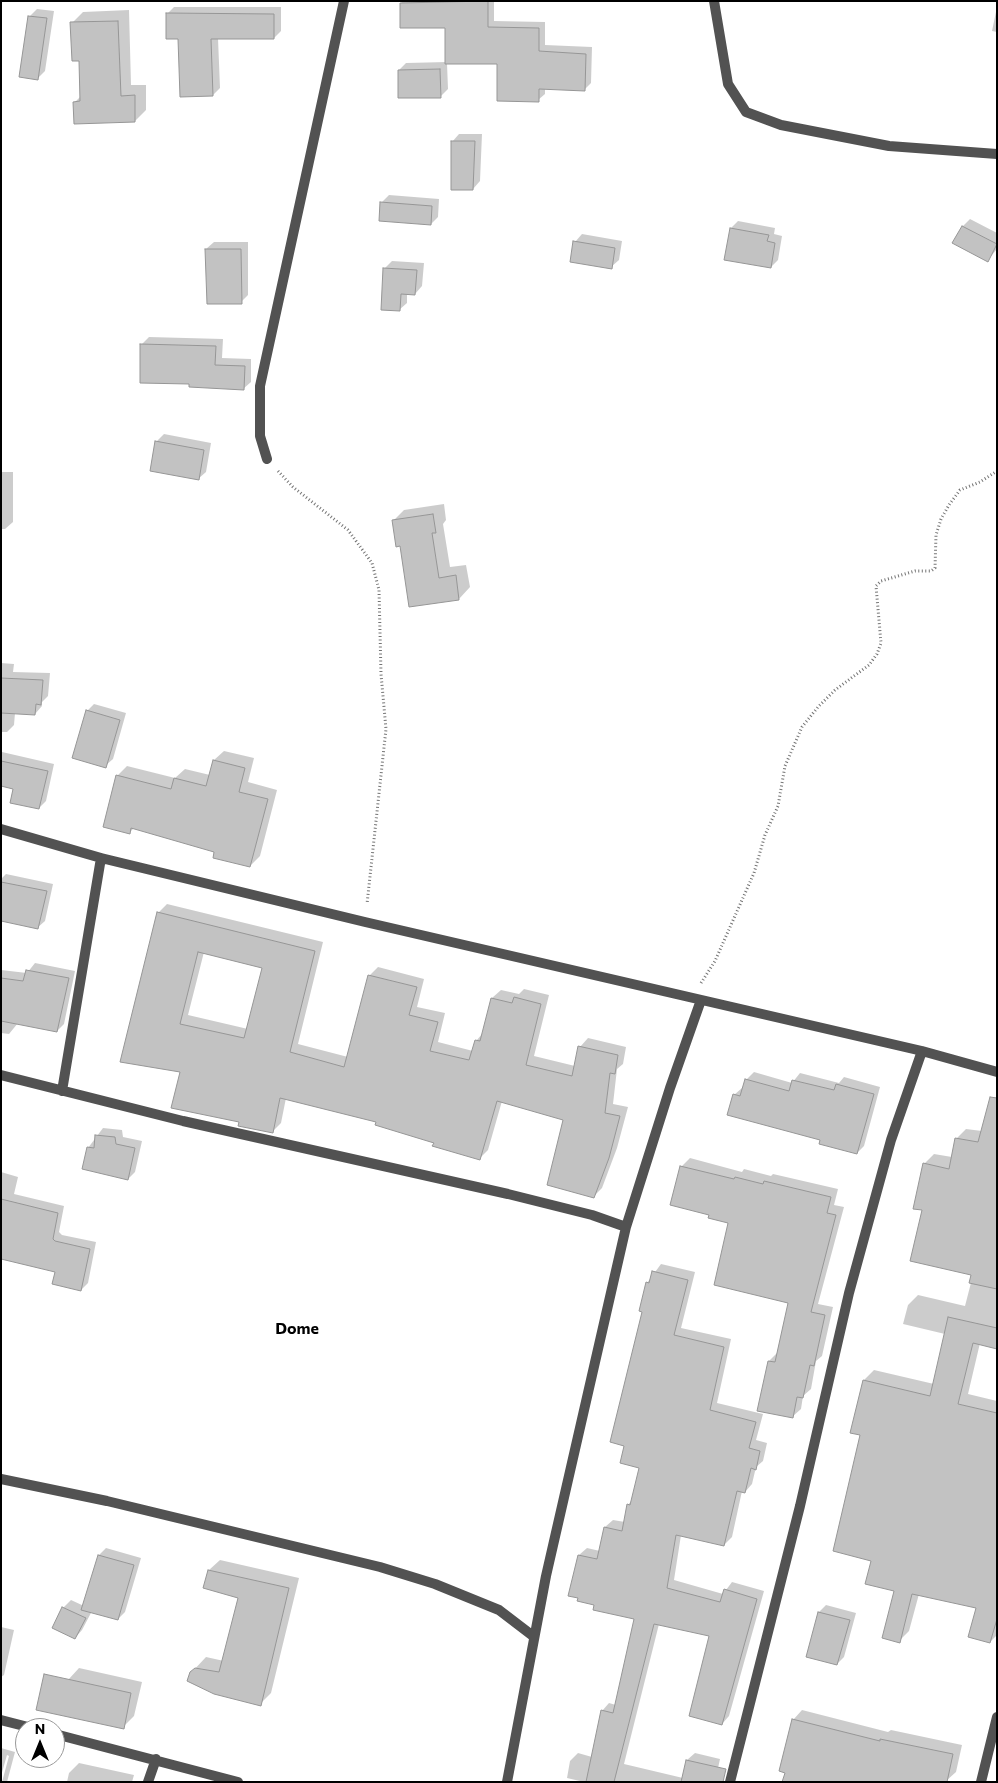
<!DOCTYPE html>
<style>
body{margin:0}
#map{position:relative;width:998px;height:1783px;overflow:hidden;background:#fff;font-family:Commissioner,sans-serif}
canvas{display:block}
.frame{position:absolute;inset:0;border:2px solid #000;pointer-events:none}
.north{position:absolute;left:15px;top:1718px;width:50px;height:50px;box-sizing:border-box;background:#fff;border:1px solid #999;border-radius:50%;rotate:0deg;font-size:14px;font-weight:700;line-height:20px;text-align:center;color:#000}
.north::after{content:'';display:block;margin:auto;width:18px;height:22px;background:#000;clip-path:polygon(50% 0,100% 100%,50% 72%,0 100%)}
</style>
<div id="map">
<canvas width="998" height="1783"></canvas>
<div class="frame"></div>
<div class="north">N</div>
</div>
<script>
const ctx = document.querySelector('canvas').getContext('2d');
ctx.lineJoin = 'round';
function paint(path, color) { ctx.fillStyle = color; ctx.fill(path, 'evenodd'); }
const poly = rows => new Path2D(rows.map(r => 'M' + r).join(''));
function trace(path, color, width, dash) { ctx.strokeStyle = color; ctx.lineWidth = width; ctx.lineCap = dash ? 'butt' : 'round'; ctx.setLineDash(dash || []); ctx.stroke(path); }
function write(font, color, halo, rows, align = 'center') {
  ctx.font = font + ' Commissioner,sans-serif'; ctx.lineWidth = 4; ctx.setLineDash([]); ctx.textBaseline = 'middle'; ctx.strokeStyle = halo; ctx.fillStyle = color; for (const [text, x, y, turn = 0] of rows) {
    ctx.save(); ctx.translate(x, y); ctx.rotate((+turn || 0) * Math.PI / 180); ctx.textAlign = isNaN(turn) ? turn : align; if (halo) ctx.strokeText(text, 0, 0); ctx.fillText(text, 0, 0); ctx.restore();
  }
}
const shadow = poly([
 [403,1,494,1,494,21,545,22,545,45,592,47,591,83,584,90,545,88,545,94,538,100,498,63,447,63,448,89,440,97,399,70,406,63,447,62,447,27,401,3],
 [174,7,281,7,281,31,274,38,218,38,220,88,213,95,167,14],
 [997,7,997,32,992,31],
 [37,9,54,11,45,71,37,79,29,17],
 [129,10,131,85,146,85,146,110,135,121,75,102,81,96,80,60,72,23,83,12],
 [459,134,482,134,480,181,473,189,452,142],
 [389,195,439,199,438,217,431,224,382,202],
 [970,219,997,233,997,249,987,261,954,243,963,226],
 [738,221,775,228,774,234,782,236,778,260,771,267,731,228],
 [582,234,622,241,619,260,611,267,575,242],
 [214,242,248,242,248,295,241,302,206,249],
 [392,261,424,263,422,286,415,294,407,293,407,303,399,310,384,269],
 [149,337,223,339,222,358,251,359,251,382,243,389,191,383,142,344],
 [164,434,211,443,206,472,198,479,156,442],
 [1,472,13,472,13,522,5,529,1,529],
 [444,504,446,520,443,524,450,567,466,565,470,587,459,599,401,544,393,521,404,510],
 [1,663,14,664,13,672,50,673,48,696,42,702,42,706,35,714,15,713,14,725,7,732,1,732],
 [94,704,126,713,113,759,105,766,87,711],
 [224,751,254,758,248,782,277,790,260,856,250,866,216,851,134,828,130,832,117,776,127,766,175,778,185,769,210,775,214,760],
 [2,752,54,764,46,801,39,808,15,788,1,785],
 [6,874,53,884,45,921,37,928,1,919,1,879],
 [167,904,323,942,298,1044,348,1057,369,976,378,967,424,979,417,1007,445,1013,438,1042,473,1051,476,1041,483,1033,492,998,501,990,519,994,524,989,549,995,534,1056,575,1066,580,1047,588,1038,626,1047,623,1064,617,1069,613,1104,628,1107,617,1148,602,1188,593,1197,565,1119,502,1101,488,1150,480,1158,377,1121,286,1098,281,1123,272,1132,240,1121,181,1071,158,913],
 [204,952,264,967,248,1029,188,1015],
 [35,963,75,971,64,1024,57,1031,18,1023,9,1034,1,1033,1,970,27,973],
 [754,1072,792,1083,800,1073,839,1083,844,1077,880,1087,864,1146,857,1153,822,1139,734,1095,742,1088,744,1088,746,1080],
 [997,1112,997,1347,980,1343,968,1394,997,1401,997,1635,990,1642,978,1608,919,1594,909,1631,899,1641,895,1590,872,1560,862,1434,864,1380,874,1370,934,1384,945,1334,903,1324,908,1305,918,1295,965,1306,973,1275,923,1210,924,1164,934,1154,952,1157,956,1139,966,1129,982,1131],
 [103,1128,122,1130,123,1137,142,1141,135,1172,128,1179,88,1148],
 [690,1158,742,1172,744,1169,771,1176,773,1174,838,1189,834,1205,844,1207,818,1304,833,1307,822,1356,816,1361,811,1389,803,1396,801,1409,792,1417,769,1361,777,1353,789,1302,730,1222,710,1214,681,1167],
 [1,1172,18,1177,14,1194,64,1206,59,1232,62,1235,96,1242,88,1283,81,1290,57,1271,1,1257],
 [661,1264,695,1272,681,1328,731,1339,717,1403,763,1414,756,1440,767,1443,763,1461,756,1467,752,1484,745,1492,742,1491,732,1537,724,1545,681,1535,674,1580,723,1594,732,1582,764,1591,729,1716,722,1724,711,1635,659,1624,624,1764,683,1778,687,1760,695,1753,720,1759,715,1782,584,1782,567,1778,570,1761,578,1753,592,1757,602,1711,609,1703,616,1705,635,1618,595,1604,579,1555,587,1548,600,1551,605,1527,613,1520,625,1522,628,1505,632,1500,640,1467,626,1445,647,1283],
 [106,1548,141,1558,125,1612,118,1619,92,1611,82,1630,75,1638,63,1608,71,1600,84,1606,99,1555],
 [220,1560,299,1578,271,1693,260,1704,191,1673,206,1657,224,1661,240,1597,209,1570],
 [826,1605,856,1613,844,1657,837,1664,808,1656,819,1612],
 [1,1627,14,1630,4,1675,1,1677],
 [79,1668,142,1682,134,1716,123,1727,68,1680],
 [802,1710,888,1732,891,1730,962,1745,956,1772,946,1781,786,1772,793,1720],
 [1,1748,15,1752,7,1782,2,1782,9,1756,7,1755,1,1776],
 [79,1763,134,1775,132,1782,67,1782,69,1773]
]);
const building = poly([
 [488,1,488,27,539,28,539,51,586,54,585,91,539,89,539,102,497,101,497,64,445,64,445,28,400,28,400,3,488,1],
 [166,13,274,14,274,39,211,39,213,96,180,97,178,39,166,39,166,13],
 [28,16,47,18,38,80,19,77,28,16],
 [118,21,121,96,135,95,135,122,74,124,73,102,80,101,79,61,72,61,70,22,118,21],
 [440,69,441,98,398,98,398,70,440,69],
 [451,141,475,141,473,190,451,190,451,141],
 [380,202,432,206,431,225,379,221,380,202],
 [962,226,997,244,988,262,952,243,962,226],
 [730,228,769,235,767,241,775,243,771,268,724,260,730,228],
 [573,241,615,248,612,269,570,262,573,241],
 [205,249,241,249,242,304,207,304,205,249],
 [383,268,417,270,415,295,401,294,400,311,381,310,383,268],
 [140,344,216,346,215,365,245,366,244,390,189,387,189,384,140,383,140,344],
 [155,441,204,450,199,480,150,471,155,441],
 [433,514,436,533,432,533,439,578,456,575,459,600,409,607,400,546,396,547,392,520,433,514],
 [1,678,43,680,41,705,36,704,35,715,1,713,1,678],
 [86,710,120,720,106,768,72,758,86,710],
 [213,760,245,768,239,792,268,799,250,867,213,858,214,852,131,828,130,834,103,827,116,775,171,789,174,778,206,786,213,760],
 [1,761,48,771,39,809,10,803,13,789,1,786,1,761],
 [1,882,47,891,38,929,1,921,1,882],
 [157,912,315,951,290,1052,344,1067,368,975,417,987,409,1015,438,1022,430,1051,469,1060,475,1040,480,1041,491,998,512,1003,514,997,541,1004,526,1065,572,1076,578,1046,618,1055,615,1074,610,1073,605,1113,620,1116,609,1158,594,1198,547,1185,563,1120,497,1101,480,1160,432,1146,434,1143,375,1125,376,1122,280,1098,273,1133,238,1126,239,1122,171,1108,180,1072,120,1062,157,912],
 [198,952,262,968,244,1038,180,1024,198,952],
 [26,970,69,978,57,1032,1,1021,1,978,23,981,26,970],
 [745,1079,789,1091,792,1080,834,1090,836,1084,874,1094,857,1154,819,1144,820,1140,727,1115,733,1094,740,1096,745,1079],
 [990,1097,997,1098,997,1289,969,1283,971,1275,910,1261,922,1210,913,1209,923,1163,949,1169,955,1138,978,1142,990,1097],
 [95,1135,115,1137,116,1144,135,1148,128,1180,82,1169,87,1147,94,1148,95,1135],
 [680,1166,734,1179,735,1177,763,1184,764,1181,831,1197,827,1213,836,1215,811,1312,825,1315,814,1366,810,1365,803,1398,797,1397,793,1418,757,1411,768,1361,775,1362,788,1303,714,1285,728,1223,708,1218,709,1215,670,1205,680,1166],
 [1,1199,58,1213,53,1239,55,1241,90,1249,81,1291,52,1284,55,1272,1,1259,1,1199],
 [652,1271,688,1280,674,1335,724,1347,710,1410,756,1422,749,1448,760,1451,756,1470,751,1468,745,1493,737,1491,724,1546,676,1535,667,1588,720,1602,724,1589,757,1599,722,1725,689,1716,709,1636,654,1624,614,1782,586,1782,601,1710,613,1713,634,1619,593,1610,594,1605,577,1601,578,1598,568,1596,578,1555,597,1559,604,1527,622,1531,627,1504,630,1505,639,1468,620,1463,624,1446,610,1442,642,1312,639,1311,646,1282,649,1283,652,1271],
 [948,1317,997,1328,997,1349,973,1343,958,1404,997,1413,997,1619,990,1643,968,1637,976,1608,912,1594,900,1643,882,1638,894,1591,865,1584,871,1561,833,1551,860,1435,850,1433,863,1380,930,1396,948,1317],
 [98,1555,134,1565,118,1620,81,1610,98,1555],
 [208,1570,289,1588,261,1706,214,1694,187,1681,190,1672,195,1668,219,1672,238,1598,203,1588,208,1570],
 [62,1607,86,1618,75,1639,52,1628,62,1607],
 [818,1612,850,1620,837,1665,806,1657,818,1612],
 [44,1674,131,1693,124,1729,36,1710,44,1674],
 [792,1719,880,1741,880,1739,953,1754,947,1782,782,1782,785,1773,779,1771,792,1719],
 [686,1760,726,1769,723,1782,681,1782,686,1760]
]);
const path = poly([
 [278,471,293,487,348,530,372,563,379,590,381,674,386,729,367,904],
 [701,983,715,961,754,873,765,835,778,806,785,766,802,727,818,707,835,690,869,665,877,654,881,643,876,586,881,581,915,571,931,571,935,568,936,535,941,519,949,505,960,490,980,482,997,471]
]);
const street = poly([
 [714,1,728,84,746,112,781,125,889,146,997,154],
 [267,459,260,436,260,386,344,1],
 [1,829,101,858,365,922,922,1051,997,1072],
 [1,1075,183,1121,508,1194,592,1215,626,1227],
 [62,1091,101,858],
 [1,1479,107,1501,380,1567,435,1584,499,1610,533,1636],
 [1,1720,32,1728],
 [55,1734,238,1782],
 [148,1782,156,1759],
 [507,1782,546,1576,626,1227,670,1088,701,1000],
 [730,1782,800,1506,849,1293,891,1140,922,1051],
 [981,1782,997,1717]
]);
const quarterNames = [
 ["Dome",297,1329]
];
paint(shadow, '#0003');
paint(building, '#c2c2c2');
trace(building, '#969696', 1);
trace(path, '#747474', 3, [1, 2.5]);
trace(street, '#525252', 10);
write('bold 16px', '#000', '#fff', quarterNames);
</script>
